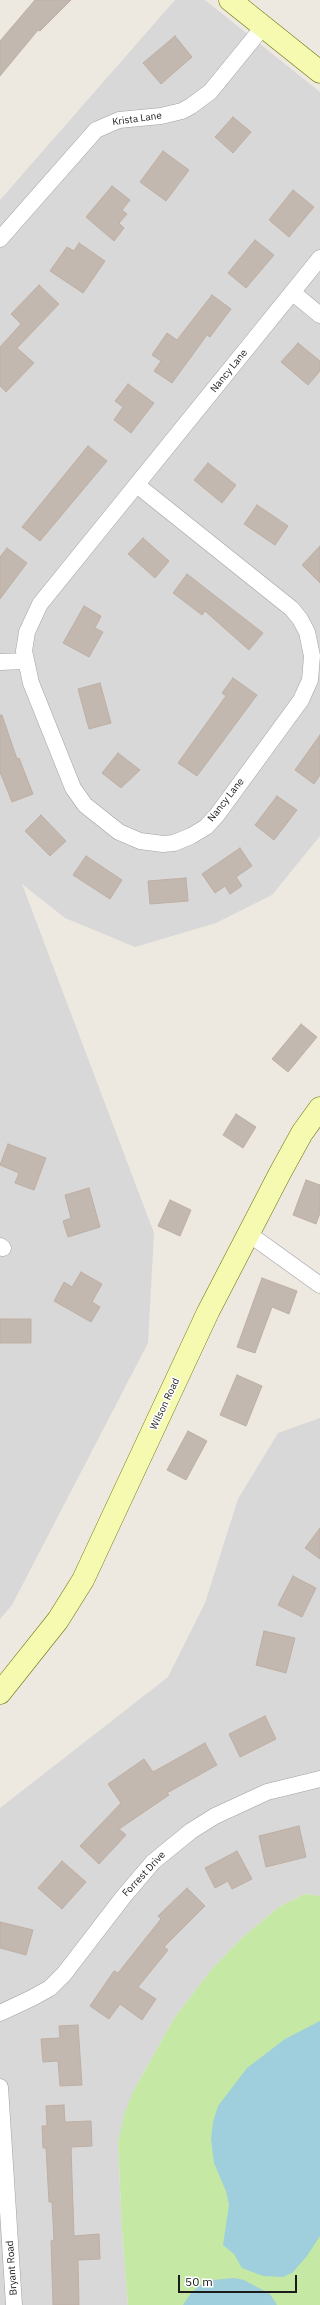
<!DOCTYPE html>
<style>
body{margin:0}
#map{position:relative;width:320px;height:2305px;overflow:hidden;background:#ede9e0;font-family:"IBM Plex Sans",sans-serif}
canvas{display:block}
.scale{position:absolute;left:178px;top:2275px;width:119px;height:18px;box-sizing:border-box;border:2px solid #1b1b1b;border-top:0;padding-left:5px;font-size:12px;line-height:14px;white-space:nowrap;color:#1b1b1b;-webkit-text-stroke:3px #fff;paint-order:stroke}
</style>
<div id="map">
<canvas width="320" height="2305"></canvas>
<div class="scale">50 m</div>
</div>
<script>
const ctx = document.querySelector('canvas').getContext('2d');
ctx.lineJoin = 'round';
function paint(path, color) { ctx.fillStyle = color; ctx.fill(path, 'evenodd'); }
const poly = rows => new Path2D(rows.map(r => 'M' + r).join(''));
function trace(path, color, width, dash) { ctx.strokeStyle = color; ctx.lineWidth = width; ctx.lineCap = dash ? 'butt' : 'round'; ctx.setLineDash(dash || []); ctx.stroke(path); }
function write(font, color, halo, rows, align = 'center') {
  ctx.font = font + ' "IBM Plex Sans",sans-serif'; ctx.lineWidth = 3; ctx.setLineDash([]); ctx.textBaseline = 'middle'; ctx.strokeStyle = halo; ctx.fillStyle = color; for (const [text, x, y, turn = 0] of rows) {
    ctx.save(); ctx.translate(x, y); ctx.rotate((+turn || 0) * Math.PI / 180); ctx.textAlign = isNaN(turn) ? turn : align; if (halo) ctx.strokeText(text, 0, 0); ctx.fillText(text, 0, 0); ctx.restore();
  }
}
const residential = poly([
 [175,0,205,0,320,92,320,836,272,895,216,923,135,947,65,918,22,884,154,1233,148,1343,12,1605,0,1619,0,200],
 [320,1418,320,1896,305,1894,279,1907,242,1938,212,1969,175,2017,134,2090,118,2142,122,2230,128,2305,0,2305,0,1808,168,1677,205,1603,238,1499,278,1433]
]);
const grass = poly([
 [305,1894,320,1896,320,2305,128,2305,122,2230,118,2142,125,2112,134,2090,175,2017,212,1969,242,1938,279,1907]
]);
const water = poly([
 [320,2021,320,2236,307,2256,292,2273,283,2277,263,2276,242,2268,234,2254,223,2245,229,2205,226,2191,214,2163,211,2139,213,2122,218,2106,247,2068,285,2039],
 [234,2278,244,2280,270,2294,277,2305,183,2305,191,2293,199,2286,212,2280]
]);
const building = poly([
 [35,0,71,0,40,31,38,30,0,76,0,41,35,0],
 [175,36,192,57,161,84,143,63,175,36],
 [233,117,251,132,233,153,215,137,233,117],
 [163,151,189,170,166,201,140,182,163,151],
 [112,186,130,200,122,210,127,214,119,223,124,228,114,241,86,217,112,186],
 [293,190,314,207,289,237,269,220,293,190],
 [255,240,274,255,246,288,228,273,255,240],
 [79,243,105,261,83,293,50,271,67,247,74,251,79,243],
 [39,285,59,304,17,348,34,363,6,392,0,386,0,347,21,324,11,314,39,285],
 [212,295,231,309,210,337,207,335,172,383,154,371,161,361,152,355,167,333,177,340,212,295],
 [298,343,320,361,320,371,308,385,281,362,298,343],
 [128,384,154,403,131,433,114,420,123,407,115,401,128,384],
 [88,446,107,461,40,541,22,527,88,446],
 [208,463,236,485,222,503,194,480,208,463],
 [257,505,288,526,275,545,244,524,257,505],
 [143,538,169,561,155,578,128,554,143,538],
 [320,546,320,583,302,565,320,546],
 [7,548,27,563,0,599,0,557,7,548],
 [187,574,263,633,249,650,205,611,202,615,173,593,187,574],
 [84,606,101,616,95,628,103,632,89,657,63,643,84,606],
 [233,678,257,695,197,776,178,763,226,696,222,693,233,678],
 [100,683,111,723,89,729,78,689,100,683],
 [0,715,2,715,17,759,19,758,33,794,12,802,0,772,0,715],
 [320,735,320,775,314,784,295,770,320,735],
 [118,753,140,770,121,788,102,773,118,753],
 [277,796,297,810,274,840,255,825,277,796],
 [41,815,66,841,50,856,25,831,41,815],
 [240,848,252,866,236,877,242,886,230,894,225,886,215,893,202,874,240,848],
 [86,856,122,880,110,899,73,875,86,856],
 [186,878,188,901,150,904,148,881,186,878],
 [301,1024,317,1037,288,1072,272,1059,301,1024],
 [236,1114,256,1127,243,1148,223,1135,236,1114],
 [8,1144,46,1158,34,1190,15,1183,19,1173,0,1165,8,1144],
 [306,1180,320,1185,320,1213,316,1224,293,1215,306,1180],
 [89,1188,100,1227,68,1237,63,1221,71,1218,65,1195,89,1188],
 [170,1200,191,1210,180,1236,158,1226,170,1200],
 [81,1272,102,1284,92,1302,100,1307,91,1322,54,1301,64,1282,72,1287,81,1272],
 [262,1278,297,1291,289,1314,272,1307,255,1353,237,1347,262,1278],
 [0,1319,31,1319,31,1343,0,1343,0,1319],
 [237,1375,262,1386,246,1426,220,1415,237,1375],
 [188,1431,207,1441,186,1480,167,1470,188,1431],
 [320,1528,320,1559,305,1548,320,1528],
 [293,1576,316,1588,302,1617,278,1605,293,1576],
 [264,1631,295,1638,286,1673,256,1665,264,1631],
 [265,1716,276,1739,240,1757,229,1734,265,1716],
 [205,1743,217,1765,167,1793,169,1795,119,1829,126,1835,99,1864,80,1846,121,1803,108,1784,144,1759,153,1772,205,1743],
 [299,1826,306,1857,266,1867,259,1836,299,1826],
 [237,1851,252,1879,232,1889,228,1881,215,1888,205,1868,237,1851],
 [62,1861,86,1882,62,1909,38,1888,62,1861],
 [187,1888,205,1906,164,1947,168,1950,138,1987,156,1999,142,2020,120,2004,109,2019,90,2006,114,1971,118,1973,161,1919,158,1916,187,1888],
 [0,1922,33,1930,26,1955,0,1948,0,1922],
 [78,2025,82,2085,60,2086,58,2061,43,2062,41,2039,60,2038,59,2026,78,2025],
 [64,2105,65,2122,91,2121,92,2146,71,2147,74,2236,99,2234,100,2259,78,2260,79,2305,53,2305,51,2241,54,2240,52,2202,49,2202,46,2148,43,2148,42,2126,47,2126,46,2106,64,2105]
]);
const street = poly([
 [0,239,96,130,119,120,161,116,182,111,191,106,210,92,263,27],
 [292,292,320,315],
 [137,485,292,609,300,619,307,632,312,656,310,680,301,700,217,815,206,827,191,836,174,843,163,844,140,841,119,832,85,805,73,788,31,683,24,651,27,632,40,604,320,258],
 [0,662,25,661],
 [249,1234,320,1285],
 [0,1246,3,1248],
 [0,2013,32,1998,50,1988,64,1974,124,1896,153,1862,191,1831,215,1816,267,1792,320,1779],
 [0,2087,14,2305]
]);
const secondary = poly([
 [230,0,320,72],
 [0,1693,58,1620,83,1580,208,1312,280,1173,302,1133,320,1108]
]);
const streetNames = [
 ["Krista Lane",137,119,-8],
 ["Nancy Lane",229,371,-51],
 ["Nancy Lane",226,800,-52],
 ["Wilson Road",165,1404,-65],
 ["Forrest Drive",144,1874,-47],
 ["Bryant Road",12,2268,-94]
];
paint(residential, '#d9d8d8');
paint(grass, '#c5e9a4');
paint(water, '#9fcedc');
paint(building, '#c2b8b0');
trace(building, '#bfafa3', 1);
trace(street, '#a2a2a2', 17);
trace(secondary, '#647203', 23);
trace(street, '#fff', 16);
trace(secondary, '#f6fab1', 22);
write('10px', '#1b1b1b', '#fff', streetNames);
</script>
